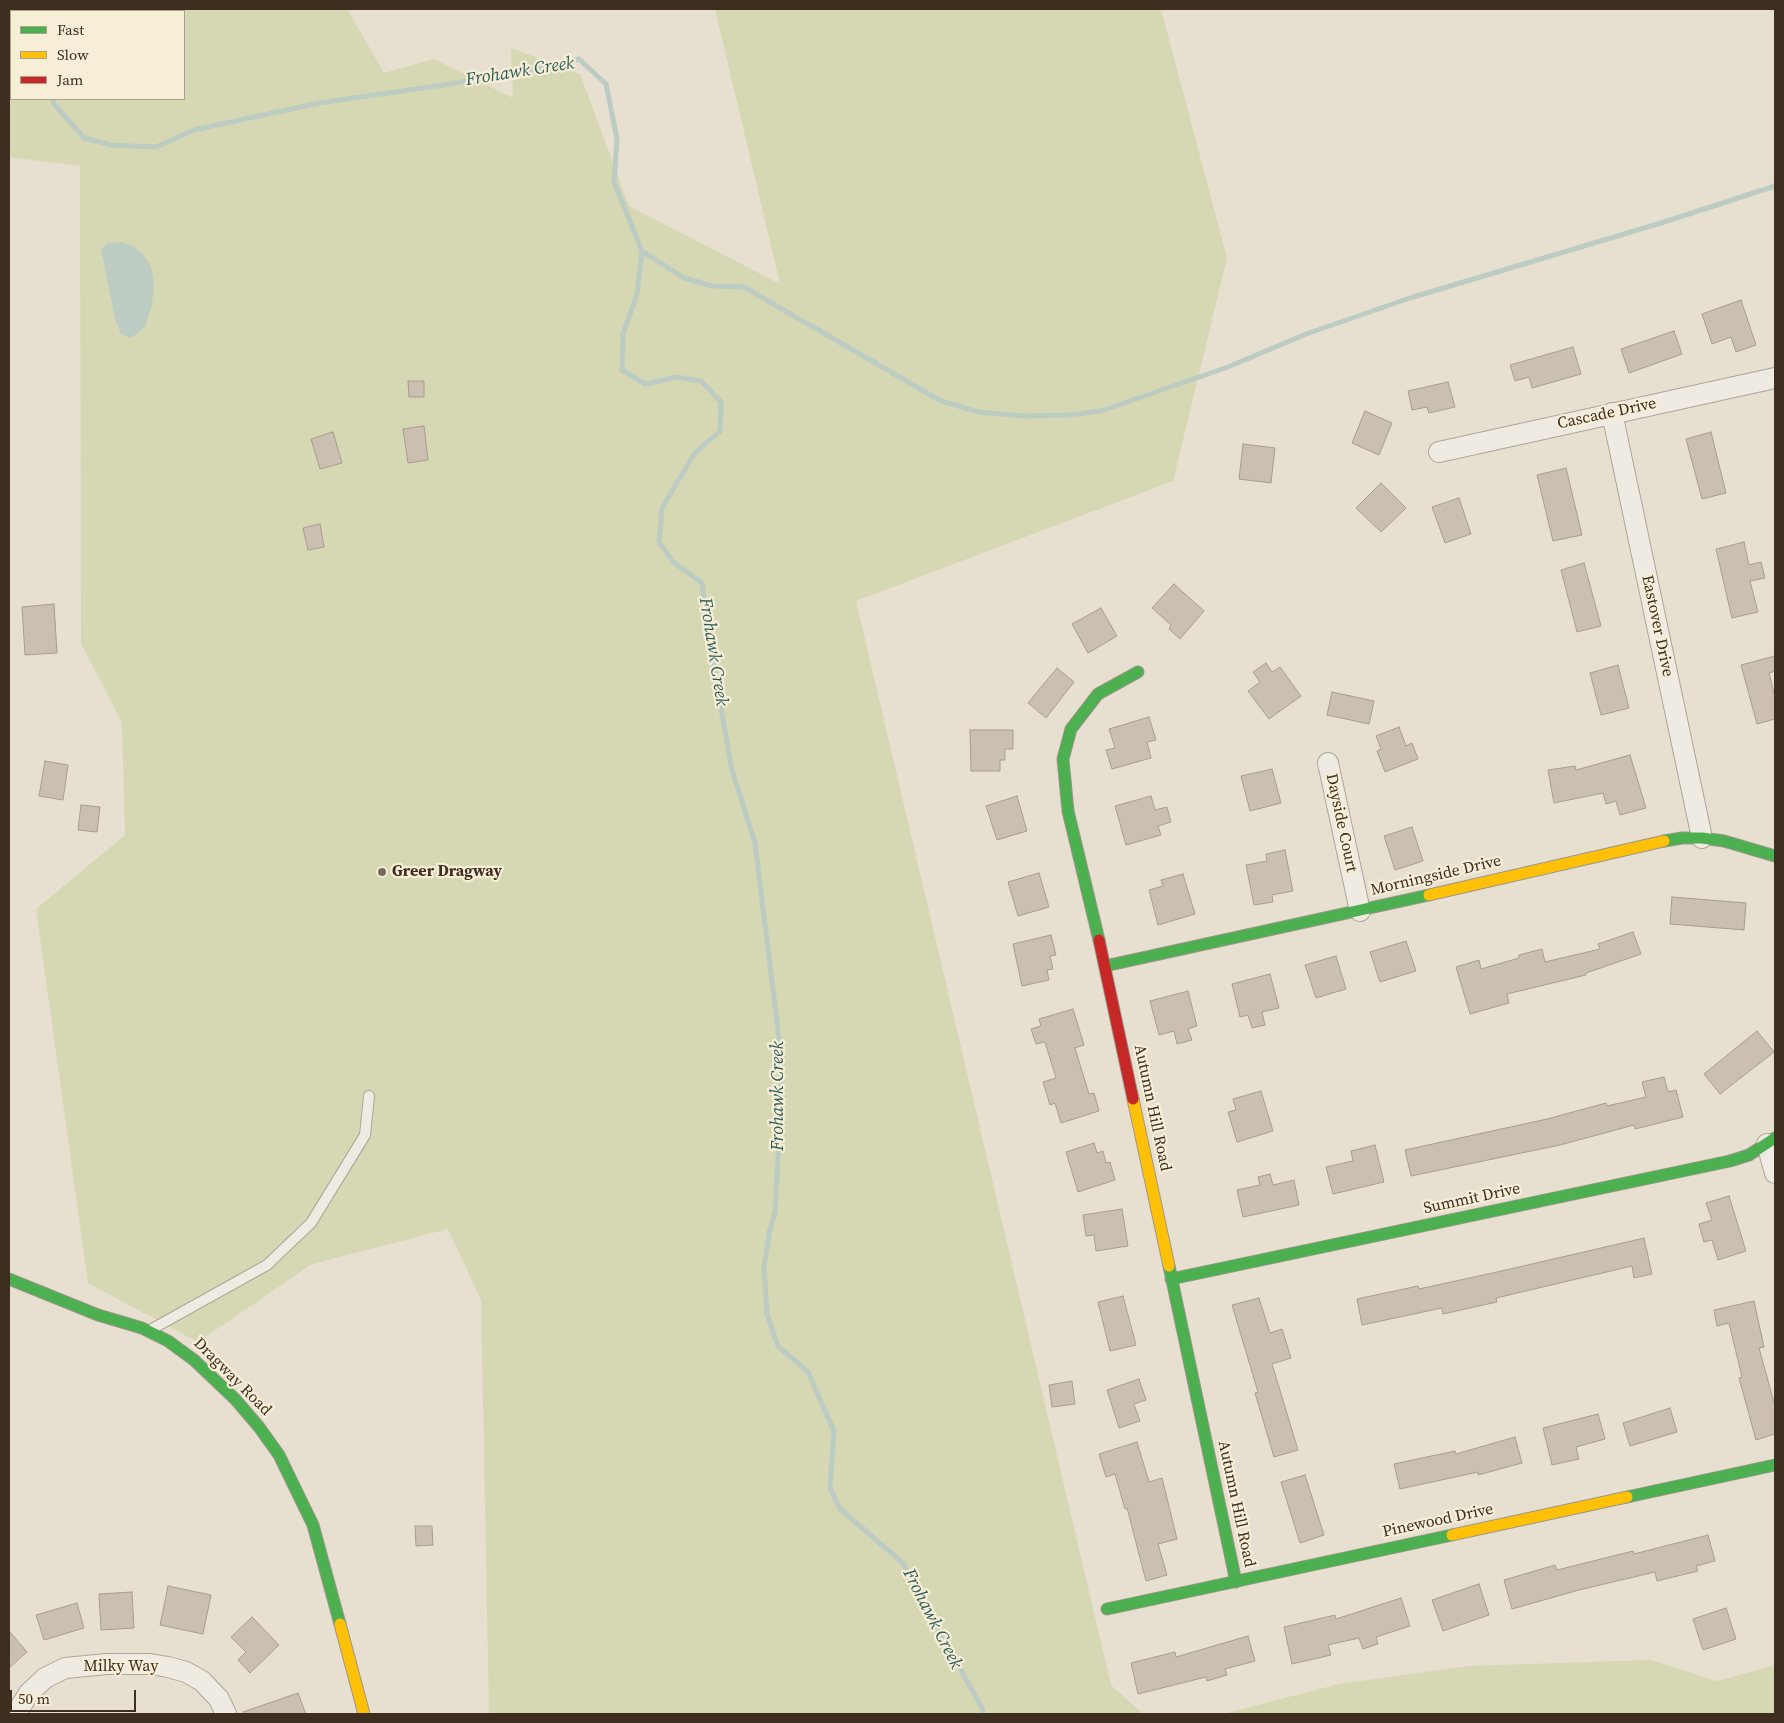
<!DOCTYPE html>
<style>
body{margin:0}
#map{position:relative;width:1784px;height:1723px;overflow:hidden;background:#e7e0d1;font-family:"Source Serif 4",serif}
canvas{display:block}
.frame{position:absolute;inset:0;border:10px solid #3d2e20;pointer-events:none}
.legend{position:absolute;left:10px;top:10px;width:175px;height:90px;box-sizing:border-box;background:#f7eed8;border:1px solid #ada18e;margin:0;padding:6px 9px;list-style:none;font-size:15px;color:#3d2e20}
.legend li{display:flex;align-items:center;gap:10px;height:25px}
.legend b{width:25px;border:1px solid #ada18e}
.scale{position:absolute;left:10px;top:1690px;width:126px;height:22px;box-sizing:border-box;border:2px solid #3d2e20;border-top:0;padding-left:6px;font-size:15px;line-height:18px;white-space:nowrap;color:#3d2e20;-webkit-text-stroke:4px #f7eed8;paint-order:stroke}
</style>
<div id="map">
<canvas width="1784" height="1723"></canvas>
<div class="frame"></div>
<ul class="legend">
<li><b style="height:6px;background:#4caf50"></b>Fast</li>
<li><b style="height:6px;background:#ffc107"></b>Slow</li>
<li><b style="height:6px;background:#c62828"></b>Jam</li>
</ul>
<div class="scale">50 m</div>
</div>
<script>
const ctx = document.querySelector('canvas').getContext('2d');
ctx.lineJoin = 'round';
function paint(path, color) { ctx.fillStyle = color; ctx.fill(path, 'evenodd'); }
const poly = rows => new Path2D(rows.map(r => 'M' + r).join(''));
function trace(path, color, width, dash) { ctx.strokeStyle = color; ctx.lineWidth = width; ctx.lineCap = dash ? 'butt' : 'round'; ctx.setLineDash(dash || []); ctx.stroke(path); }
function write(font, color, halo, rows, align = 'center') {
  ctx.font = font + ' "Source Serif 4",serif'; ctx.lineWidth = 4.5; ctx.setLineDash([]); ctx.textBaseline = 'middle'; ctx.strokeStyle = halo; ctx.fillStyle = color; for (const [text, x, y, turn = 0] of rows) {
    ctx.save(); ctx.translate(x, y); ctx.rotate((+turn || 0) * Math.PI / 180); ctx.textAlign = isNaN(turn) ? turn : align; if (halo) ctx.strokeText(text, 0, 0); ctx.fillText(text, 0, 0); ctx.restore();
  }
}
const green = poly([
 [9,9,350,9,349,12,384,73,434,59,513,98,511,48,580,74,629,206,780,284,715,9,1161,9,1227,258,1173,481,856,601,1111,1685,1143,1714,489,1714,481,1300,448,1229,312,1264,198,1342,88,1283,36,909,125,835,122,723,81,643,80,166,9,157],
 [11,11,184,11,184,99,11,99],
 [1651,1660,1717,1681,1775,1665,1775,1714,1223,1714,1339,1684,1468,1666]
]);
const water = poly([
 [120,242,131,245,143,254,151,266,154,282,152,305,145,327,131,338,121,334,115,318,101,249,108,243]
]);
const stream = poly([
 [15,9,16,11],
 [52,99,55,105,84,138,111,145,156,147,194,130,319,103,437,86,536,69,579,59,606,84,617,139,614,182,642,251,637,294,623,334,622,370,645,384,676,377,701,381,721,402,720,431,694,454,662,508,659,542,673,562,702,583,710,647,732,770,755,843,781,1055,781,1103,775,1212,770,1229,764,1267,767,1314,778,1346,808,1372,834,1431,830,1488,840,1509,903,1563,914,1590,942,1636,982,1708,983,1714],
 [642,251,684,278,712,286,744,287,941,401,979,412,1024,416,1070,415,1101,411,1228,367,1306,334,1410,298,1661,223,1775,186]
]);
const building = poly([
 [1741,300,1756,345,1736,352,1731,337,1712,344,1702,314,1741,300],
 [1674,331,1682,354,1629,373,1621,349,1674,331],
 [1573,347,1581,374,1532,388,1529,377,1515,381,1510,365,1573,347],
 [408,381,424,381,424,397,409,397,408,381],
 [1448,382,1455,407,1429,413,1427,407,1412,410,1408,391,1448,382],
 [1365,411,1392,423,1379,455,1352,443,1365,411],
 [424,426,428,460,408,463,403,429,424,426],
 [333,432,342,463,320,469,311,439,333,432],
 [1711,432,1726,493,1702,499,1686,439,1711,432],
 [1243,444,1275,448,1271,483,1239,479,1243,444],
 [1566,468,1582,535,1553,541,1537,475,1566,468],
 [1381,483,1406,508,1381,532,1356,508,1381,483],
 [1459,498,1471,534,1445,543,1432,507,1459,498],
 [320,524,324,547,308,550,303,528,320,524],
 [1744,542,1749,565,1761,562,1765,578,1750,581,1758,612,1732,618,1716,549,1744,542],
 [1584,563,1601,626,1577,632,1561,570,1584,563],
 [1174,584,1204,611,1180,639,1169,629,1171,625,1152,608,1174,584],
 [54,604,57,653,25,655,22,607,54,604],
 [1101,608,1117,636,1088,653,1072,624,1101,608],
 [1775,656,1775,671,1769,673,1775,697,1775,719,1757,724,1741,665,1775,656],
 [1266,663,1272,672,1280,667,1301,696,1269,719,1248,691,1260,682,1253,672,1266,663],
 [1618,665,1629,708,1601,715,1590,673,1618,665],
 [1057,668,1074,682,1046,718,1028,703,1057,668],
 [1332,692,1374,701,1369,724,1327,715,1332,692],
 [1149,717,1156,740,1147,742,1151,758,1112,769,1106,750,1115,748,1109,729,1149,717],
 [1399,727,1406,746,1412,743,1418,759,1385,772,1377,751,1381,749,1376,736,1399,727],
 [970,730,1013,730,1013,749,1005,749,1005,760,1000,760,1000,771,971,771,970,730],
 [1630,755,1646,808,1620,815,1616,801,1606,804,1603,793,1554,803,1548,770,1575,766,1576,770,1630,755],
 [45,761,68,765,63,800,39,796,45,761],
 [1272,769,1281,803,1250,811,1241,776,1272,769],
 [1017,796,1027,831,997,840,986,806,1017,796],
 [1151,796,1155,810,1167,807,1171,822,1158,826,1161,835,1126,845,1115,806,1151,796],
 [81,805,100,807,97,832,78,830,81,805],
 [1412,827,1423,861,1395,870,1384,836,1412,827],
 [1285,850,1293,891,1272,895,1273,902,1254,905,1246,865,1267,861,1266,854,1285,850],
 [1039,873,1049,907,1018,916,1008,882,1039,873],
 [1183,874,1195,914,1158,925,1149,890,1163,886,1161,880,1183,874],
 [1672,897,1746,903,1744,930,1670,924,1672,897],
 [1633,932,1641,954,1586,973,1586,975,1507,994,1509,1003,1470,1014,1456,967,1479,960,1481,969,1519,958,1519,955,1542,949,1545,962,1600,949,1598,944,1633,932],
 [1051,935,1056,955,1050,956,1053,969,1047,970,1049,980,1022,986,1013,944,1051,935],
 [1406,941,1416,971,1380,982,1370,952,1406,941],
 [1336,956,1346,989,1316,998,1305,965,1336,956],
 [1270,974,1279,1008,1262,1012,1265,1025,1252,1028,1248,1015,1240,1017,1232,984,1270,974],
 [1188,991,1197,1026,1188,1029,1192,1040,1177,1044,1174,1031,1159,1035,1150,1001,1188,991],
 [1073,1009,1084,1045,1075,1048,1089,1094,1094,1093,1099,1111,1061,1123,1055,1103,1050,1105,1043,1082,1056,1078,1045,1042,1036,1044,1031,1029,1041,1026,1039,1019,1073,1009],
 [1757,1031,1774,1052,1720,1094,1704,1074,1757,1031],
 [1664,1077,1668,1092,1676,1090,1683,1117,1635,1129,1634,1125,1560,1145,1411,1176,1405,1150,1547,1119,1606,1103,1607,1106,1646,1097,1642,1082,1664,1077],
 [1261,1091,1273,1131,1237,1142,1228,1112,1236,1110,1233,1099,1261,1091],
 [1094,1143,1097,1153,1103,1151,1106,1163,1110,1162,1115,1180,1078,1192,1066,1152,1094,1143],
 [1375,1145,1384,1182,1333,1194,1326,1167,1353,1161,1351,1151,1375,1145],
 [1270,1174,1273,1185,1294,1180,1299,1205,1243,1217,1237,1190,1260,1185,1258,1177,1270,1174],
 [1729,1196,1746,1251,1718,1260,1712,1240,1704,1242,1699,1224,1712,1220,1706,1203,1729,1196],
 [1122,1209,1128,1246,1096,1251,1094,1235,1086,1236,1083,1215,1122,1209],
 [1644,1238,1652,1274,1634,1278,1632,1266,1496,1298,1497,1302,1443,1314,1442,1308,1362,1325,1357,1299,1418,1286,1419,1289,1506,1270,1644,1238],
 [1123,1296,1136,1345,1110,1351,1098,1302,1123,1296],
 [1259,1298,1270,1333,1282,1329,1291,1358,1272,1364,1298,1450,1274,1457,1255,1393,1258,1392,1232,1305,1259,1298],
 [1754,1301,1764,1347,1759,1348,1775,1406,1775,1434,1756,1440,1739,1378,1742,1377,1729,1323,1717,1326,1714,1310,1754,1301],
 [1139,1379,1146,1400,1134,1404,1140,1421,1119,1428,1107,1390,1139,1379],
 [1072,1381,1075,1404,1052,1407,1049,1385,1072,1381],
 [1670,1408,1677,1432,1630,1446,1623,1423,1670,1408],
 [1598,1414,1605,1439,1576,1447,1579,1459,1552,1465,1543,1428,1598,1414],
 [1515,1437,1522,1463,1478,1475,1478,1472,1400,1489,1394,1464,1455,1451,1456,1454,1515,1437],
 [1137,1442,1149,1482,1162,1478,1177,1539,1158,1544,1167,1575,1146,1581,1127,1508,1125,1509,1115,1474,1106,1477,1099,1454,1137,1442],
 [1305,1475,1324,1535,1300,1543,1281,1482,1305,1475],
 [415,1526,432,1526,433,1545,416,1546,415,1526],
 [1708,1535,1715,1561,1696,1566,1698,1571,1657,1581,1655,1572,1579,1590,1512,1609,1504,1580,1555,1565,1557,1570,1633,1551,1634,1554,1708,1535],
 [1479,1584,1489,1615,1443,1631,1432,1600,1479,1584],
 [168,1586,211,1595,203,1634,160,1625,168,1586],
 [132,1592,134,1628,101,1630,99,1594,132,1592],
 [1401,1598,1410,1626,1376,1637,1378,1644,1363,1649,1359,1638,1328,1645,1331,1655,1292,1664,1284,1627,1335,1615,1336,1619,1401,1598],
 [77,1603,84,1628,44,1640,36,1615,77,1603],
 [1726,1608,1736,1639,1703,1650,1693,1619,1726,1608],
 [252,1617,279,1645,250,1673,238,1660,246,1652,231,1637,252,1617],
 [9,1631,27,1652,9,1668,9,1631],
 [1248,1636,1255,1661,1225,1669,1227,1675,1207,1681,1206,1677,1138,1694,1131,1663,1175,1652,1176,1657,1248,1636],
 [298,1693,306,1714,243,1714,243,1712,298,1693]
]);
const lane = poly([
 [152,1329,267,1265,311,1223,365,1135,369,1096]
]);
const street = poly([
 [1612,413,1702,838],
 [1439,452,1775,378],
 [1328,763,1360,911],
 [1767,1144,1775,1173],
 [16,1714,29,1693,45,1678,65,1668,107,1664,150,1664,168,1667,186,1672,202,1681,219,1699,226,1714]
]);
const fast = poly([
 [1664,841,1682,838,1702,838,1724,841,1775,856],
 [1099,940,1068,811,1063,759,1071,729,1098,694,1138,672],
 [1105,966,1429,895],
 [1169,1266,1236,1582],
 [9,1279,98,1315,142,1328,168,1341,194,1360,235,1399,259,1427,279,1455,313,1525,340,1624],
 [1171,1279,1730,1161,1749,1155,1775,1138],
 [1627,1497,1775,1465],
 [1107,1609,1452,1535]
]);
const slow = poly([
 [1429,895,1664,841],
 [1133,1099,1169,1266],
 [1452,1535,1627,1497],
 [340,1624,364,1714]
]);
const jam = poly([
 [1099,940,1133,1099]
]);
const markers = [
 [382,872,5,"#786c5e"]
];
const streetNames = [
 ["Cascade Drive",1607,414,-12],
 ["Eastover Drive",1657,626,78],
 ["Dayside Court",1341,823,78],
 ["Morningside Drive",1436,876,-13],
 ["Autumn Hill Road",1152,1108,78],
 ["Summit Drive",1472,1199,-12],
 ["Dragway Road",232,1377,45],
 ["Autumn Hill Road",1236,1504,78],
 ["Pinewood Drive",1438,1521,-12],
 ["Milky Way",121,1667]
];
const poiNames = [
 ["Greer Dragway",392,872]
];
const waterNames = [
 ["Frohawk Creek",520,72,-9],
 ["Frohawk Creek",713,652,81],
 ["Frohawk Creek",778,1096,-90],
 ["Frohawk Creek",932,1619,63]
];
paint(green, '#d6d7b3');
paint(water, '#bcccc2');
trace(stream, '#bcccc2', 5);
paint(building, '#cbbfb2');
trace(building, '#a89c90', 1);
trace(lane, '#ada599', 12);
trace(street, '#ada599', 22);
trace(fast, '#9c958a', 13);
trace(slow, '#9c958a', 13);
trace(jam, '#9c958a', 13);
trace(lane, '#efebe3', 10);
trace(street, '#efebe3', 20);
trace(fast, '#4caf50', 11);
trace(slow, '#ffc107', 11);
trace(jam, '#c62828', 11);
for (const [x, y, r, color] of markers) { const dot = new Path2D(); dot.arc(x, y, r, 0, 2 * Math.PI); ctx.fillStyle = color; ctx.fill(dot); trace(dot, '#f7eed8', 2); }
write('16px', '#3d2e20', '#f7eed8', streetNames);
write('bold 16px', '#3d2e20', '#f7eed8', poiNames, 'left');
write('italic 18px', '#2f5d5a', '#f7eed8', waterNames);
</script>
